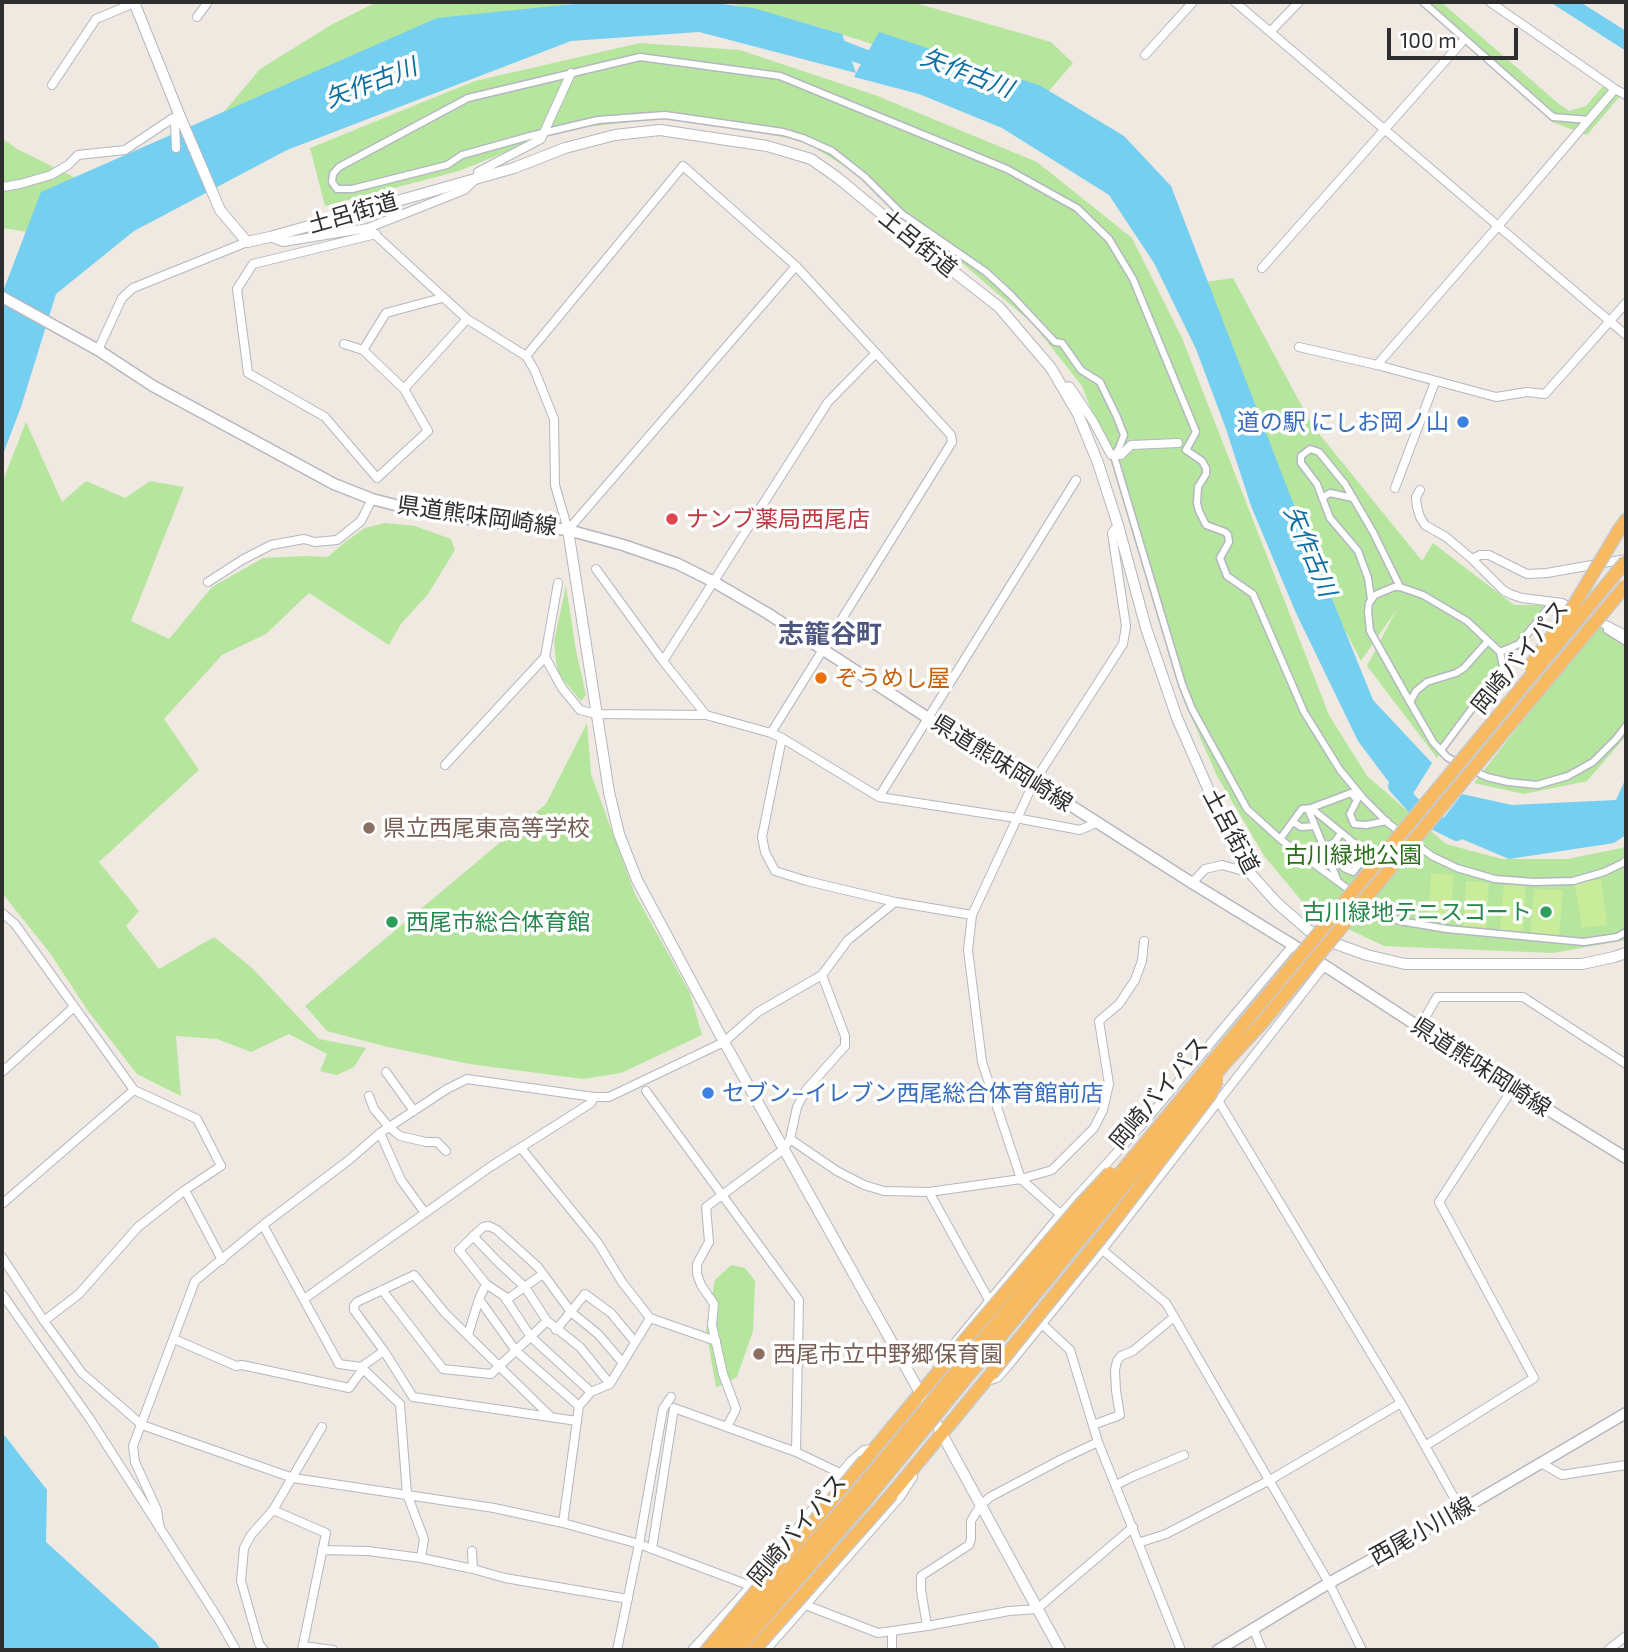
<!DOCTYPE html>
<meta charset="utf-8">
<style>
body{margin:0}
#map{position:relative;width:1628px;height:1652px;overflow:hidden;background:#efe9e1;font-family:"Exo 2",sans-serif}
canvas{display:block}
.frame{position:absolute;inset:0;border:4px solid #2e2e2e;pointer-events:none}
.scale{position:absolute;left:1387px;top:28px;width:131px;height:32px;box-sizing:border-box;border:4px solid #2e2e2e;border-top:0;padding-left:9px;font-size:21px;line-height:24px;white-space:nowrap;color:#2e2e2e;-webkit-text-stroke:5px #fff;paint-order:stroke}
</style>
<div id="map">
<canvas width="1628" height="1652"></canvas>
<div class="frame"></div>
<div class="scale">100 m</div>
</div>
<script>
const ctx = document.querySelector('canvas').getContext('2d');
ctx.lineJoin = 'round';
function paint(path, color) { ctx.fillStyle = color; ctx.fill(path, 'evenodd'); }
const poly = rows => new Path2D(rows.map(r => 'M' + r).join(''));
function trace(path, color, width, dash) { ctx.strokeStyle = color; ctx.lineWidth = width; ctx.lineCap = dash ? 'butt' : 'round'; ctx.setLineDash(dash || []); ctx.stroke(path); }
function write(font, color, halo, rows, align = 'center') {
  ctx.font = font + ' "Exo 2","Noto Sans JP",sans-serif'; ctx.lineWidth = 7; ctx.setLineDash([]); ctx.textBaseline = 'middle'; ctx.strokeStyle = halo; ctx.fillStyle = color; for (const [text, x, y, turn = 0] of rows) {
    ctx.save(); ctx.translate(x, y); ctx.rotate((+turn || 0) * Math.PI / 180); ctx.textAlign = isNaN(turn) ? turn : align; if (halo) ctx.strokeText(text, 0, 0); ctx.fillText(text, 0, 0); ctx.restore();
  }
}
const green = poly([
 [377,2,584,2,557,6,207,132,260,69,331,25],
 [725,2,912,2,1051,42,1073,63,1042,99,819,27],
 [1418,2,1441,2,1559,104,1569,111,1586,106,1605,84,1621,95,1587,135,1552,122,1501,74],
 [640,43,740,50,875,95,1037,162,1132,238,1182,338,1329,715,1367,776,1446,844,1502,859,1568,859,1626,847,1626,940,1553,953,1384,946,1310,911,1265,857,1217,776,1189,712,1167,647,1112,464,1082,386,1033,324,863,178,804,141,674,117,560,130,459,171,325,206,310,148,475,81],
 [2,138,17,149,76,178,35,233,2,228],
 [1233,278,1312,425,1422,561,1433,543,1514,605,1547,605,1437,758,1367,666,1397,609,1361,661,1284,514,1206,282],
 [26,422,62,502,86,481,125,498,150,481,184,487,131,621,169,639,212,587,263,558,305,556,328,557,345,542,365,528,385,523,415,526,451,539,455,550,428,594,401,624,389,645,309,593,266,634,222,655,164,719,199,770,99,862,139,911,126,926,159,969,214,937,252,968,319,1039,366,1048,354,1067,337,1075,320,1071,327,1054,289,1034,251,1052,217,1039,176,1036,181,1096,137,1074,88,1011,50,953,2,893,2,483],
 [566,586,576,651,586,695,581,701,559,675,556,662,554,641],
 [1599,623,1626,638,1626,736,1587,781,1524,794,1474,783],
 [587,723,591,774,635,894,690,993,702,1035,621,1073,583,1079,469,1064,388,1047,327,1031,305,1006,546,804],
 [731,1265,745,1268,755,1281,753,1331,737,1377,722,1385,716,1387,706,1330,715,1280]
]);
const pitch = poly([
 [1431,873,1454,875,1450,921,1428,918],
 [1601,879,1607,925,1582,928,1575,884],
 [1466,881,1489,883,1486,930,1463,927],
 [1504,885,1526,886,1523,933,1500,930],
 [1534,889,1563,890,1559,936,1530,933]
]);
const water = poly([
 [593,2,708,2,753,8,842,34,856,73,879,32,1041,86,1124,136,1171,186,1290,495,1373,700,1432,763,1406,805,1358,741,1296,613,1251,506,1226,429,1196,349,1154,263,1109,195,1002,128,919,94,854,77,856,73,699,32,571,41,287,150,134,231,56,294,21,407,2,457,2,294,41,192,437,18],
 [1550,2,1580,2,1626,31,1626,51],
 [1626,778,1626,835,1614,843,1509,859,1436,828,1462,794,1512,805,1616,800],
 [2,1432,47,1490,46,1542,156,1642,161,1650,2,1650]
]);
const river = poly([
 [830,44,885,65],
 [1396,786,1423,816,1457,833]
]);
const pedestrian = poly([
 [1423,2,1553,117,1589,120],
 [1322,498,1330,493,1353,498],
 [1371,599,1368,578,1358,551,1330,518,1317,484,1301,463,1301,456,1310,449,1319,452,1345,484,1373,532,1400,587],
 [1607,630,1626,642],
 [1410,702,1370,631,1368,611,1369,603,1375,595,1394,587,1400,587,1423,595,1467,621,1500,652,1519,644,1550,606,1555,605,1560,606],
 [1441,750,1503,667,1500,652],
 [1459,764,1447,757,1433,742,1410,702,1416,691,1427,682,1456,673,1464,668,1488,641],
 [1472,770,1487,777,1508,782,1537,785,1568,776,1593,762,1616,739,1626,726],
 [1293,822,1301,827,1315,826,1308,809],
 [1315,826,1337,879],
 [1280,839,1302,809,1312,808],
 [1413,842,1432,856,1457,868,1495,879,1534,882,1573,881,1604,872,1625,862],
 [1324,848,1335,842,1341,833],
 [1369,855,1311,808,1351,793,1357,800,1350,814,1354,824,1366,825,1387,821],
 [1341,863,1340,858,1346,850,1357,851,1353,857,1354,863,1350,865,1347,863,1343,866],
 [1341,864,1344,868,1353,872,1360,863,1357,851,1359,849],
 [1352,892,1280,839,1247,809,1192,709,1182,684,1114,456,1119,448,1124,435,1117,417,1100,382,1081,370,1062,343,1055,342,1011,295,986,272,902,214,865,177,832,151,803,138,783,132,665,115,598,120,530,136,462,155,447,165,352,189,337,189,332,182,333,174,339,167,468,98,640,57,780,76,1007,169,1077,208,1109,239,1133,279,1196,432,1186,450,1202,461,1206,468,1206,474,1198,487,1197,503,1199,511,1206,525,1225,532,1228,535,1229,542,1220,558,1227,576,1253,594,1304,712,1340,770,1363,798,1388,823,1401,833],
 [1362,901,1376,913,1400,921,1447,929,1584,942,1617,937,1626,932]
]);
const minor = poly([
 [1235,2,1626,335],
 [1490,2,1615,89,1626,95],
 [197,17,208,2],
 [1270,32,1299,2],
 [1145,55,1193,2],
 [52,85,96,19,134,3],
 [2,187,20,184,51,175,68,165,78,155,125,150,173,118,175,125,176,148],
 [368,228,467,319,526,356,534,369,554,419,555,485,568,530],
 [270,237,283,242,368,228,464,190,477,178,478,172,541,139,571,73],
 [1262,268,1461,43],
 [344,344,363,350,404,389,428,431,377,478,325,417,248,373,237,289,253,264,376,234],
 [1299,347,1377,365,1496,397,1527,392,1545,394,1626,303],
 [98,350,122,298,133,288,247,242],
 [363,350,386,313,442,298],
 [526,356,683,166,796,266,951,435,952,442,771,733],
 [1377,365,1498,226,1615,89],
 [1063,388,1069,386,1073,391,1093,421,1111,455,1121,455,1131,445,1178,443],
 [404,389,467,319],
 [1395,488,1435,382],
 [1420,490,1416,497,1417,507,1420,517,1425,525,1446,537,1472,559,1480,555,1489,555,1527,574,1547,573,1626,559],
 [568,530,796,266],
 [1472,559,1503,590,1510,594,1522,598,1562,603,1626,635],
 [596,569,663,661,706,715],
 [208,582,242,560,271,545,304,539,315,542,337,540,361,521,372,499],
 [545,657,562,688,580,710,597,714,706,715,771,733,782,738,879,797,1016,818,1080,830,1096,823],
 [663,661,828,402,876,353],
 [782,738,762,837,765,852,775,871,807,881,895,902,972,915],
 [445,765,545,657,558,583],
 [879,797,1076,480],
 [1625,862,1626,861],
 [1192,883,1205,869,1222,865,1250,873],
 [2,913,15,924,134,1090,197,1119,221,1166,185,1190,138,1227,79,1294,44,1321],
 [1419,1028,1437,997,1523,997,1626,1064],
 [2,1072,74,1007],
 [386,1072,414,1111],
 [646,1091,799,1300,796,1452],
 [369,1096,374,1109,389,1127,400,1136,426,1142,437,1142,446,1151],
 [1219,1102,1401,1403,1461,1510],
 [380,1133,401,1180,425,1213],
 [790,1139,837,1171,864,1185,884,1191,929,1192,1021,1179,1052,1170,1094,1128,1103,1110,1109,1084,1099,1021,1119,1004,1135,980,1142,961,1144,941],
 [521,1148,598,1243,622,1282,650,1318],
 [185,1190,222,1260],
 [929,1192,989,1300],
 [2,1204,134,1090],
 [1070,1223,1021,1179,982,1062,968,950,972,915,1034,782,1123,644,1126,626,1112,533,1118,525],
 [263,1225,339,1364,361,1367,400,1404,407,1494,424,1539,421,1558],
 [473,1236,499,1263,525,1287,547,1321],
 [1093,1242,1166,1303,1329,1583,1362,1650],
 [2,1257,44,1321,82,1373,142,1425,293,1478,494,1508,563,1523,639,1544,759,1589],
 [486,1284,504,1296,531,1337,591,1392],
 [382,1290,443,1369,491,1374,547,1321,580,1347,610,1384],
 [2,1294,90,1419,219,1620,236,1650],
 [304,1299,490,1167,591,1103,594,1097],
 [479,1299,486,1284,459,1250,483,1227,489,1226,497,1230,538,1267,571,1312,598,1334,623,1363],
 [506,1300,543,1274],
 [1042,1324,1070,1350,1098,1442,1181,1650],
 [556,1330,585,1294,611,1313,635,1342],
 [468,1335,479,1299,516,1351,579,1406],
 [174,1339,236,1366,242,1365,349,1388,363,1369],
 [944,1356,1060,1215,1147,1119,1293,945],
 [361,1367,384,1351],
 [984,1382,997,1378,1007,1367,1102,1250,1324,966],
 [551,1417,445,1313,414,1275,357,1302,354,1306,354,1310,384,1351,413,1397,577,1421],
 [1093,1425,1120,1415,1116,1391,1115,1370,1117,1361,1121,1356,1133,1351,1174,1317],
 [727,1427,736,1409,723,1374,712,1325,714,1304,701,1285,697,1274,697,1264,709,1242,706,1207,784,1149,790,1139,797,1107,806,1090,845,1046,845,1036,822,975],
 [1425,1446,1534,1378,1439,1202,1513,1088],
 [1541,1463,1562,1475,1626,1465],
 [1116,1485,1132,1477,1184,1455],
 [273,1510,326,1533,302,1650],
 [563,1523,579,1406,591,1392,610,1384,650,1318,716,1341],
 [160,1529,157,1510,135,1462,133,1446,195,1281,263,1225,349,1160,380,1133,447,1089,467,1079,594,1097,609,1097,724,1042,758,1012,822,975,848,940,895,902],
 [1138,1543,1166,1534,1270,1480,1401,1403],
 [652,1549,674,1408,796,1452,840,1473],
 [322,1550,368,1551,421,1558,473,1569,505,1578,628,1599],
 [472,1551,473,1569],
 [795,1601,878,1633,927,1626,1009,1611,1037,1609,1133,1527],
 [927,1626,921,1590,921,1576,969,1545,971,1539,971,1521,980,1506,990,1497,1062,1459,1098,1442],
 [1254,1630,1262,1650],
 [303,1646,333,1650],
 [264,1650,259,1644,241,1581,244,1548,251,1535,273,1510,322,1427],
 [617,1650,639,1544,663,1409,671,1397],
 [692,1650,751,1586,850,1462,864,1450,873,1449],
 [766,1650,900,1497,913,1477],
 [892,1650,892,1631],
 [1608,1650,1626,1636]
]);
const tertiary = poly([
 [134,2,179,114,220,210,247,242,270,237,514,168,565,148,615,135,660,130,767,146,811,159,838,178,913,240,999,307,1051,368,1078,414,1098,463,1118,525,1146,628,1177,718,1213,800,1250,873,1277,903,1308,930,1328,941,1367,955,1405,964,1582,964,1614,957,1626,953],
 [568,530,609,792,619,834,637,880,724,1042,923,1398],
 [931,1414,1060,1650]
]);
const secondary = poly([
 [2,297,98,350,153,386,334,484,372,499,399,506,469,519,568,530,623,545,678,564,714,582,767,613,928,718,1034,782,1192,883,1293,945,1513,1088,1626,1158],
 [1218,1650,1329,1583,1461,1510,1626,1413]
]);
const trunk = poly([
 [1619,530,1626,520],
 [865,1460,959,1347],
 [892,1494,991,1374]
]);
const trunkBridge = poly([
 [1530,666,1568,615,1619,530],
 [959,1347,1080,1205,1110,1173],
 [991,1374,1107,1230,1210,1095,1217,1080],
 [707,1650,865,1460],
 [721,1650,857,1492,1626,561],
 [737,1650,865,1501,1225,1063,1261,1024,1626,585],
 [754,1650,892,1494]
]);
const markers = [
 [1463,422,7,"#3f7fe0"],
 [672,519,7,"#e0444e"],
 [821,678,7,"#e8710a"],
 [369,828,7,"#8d6e63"],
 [1546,912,7,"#2e9e5b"],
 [392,922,7,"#2e9e5b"],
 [708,1093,7,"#3f7fe0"],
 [759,1354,7,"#8d6e63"]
];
const streetNames = [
 ["土呂街道",353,213,-16],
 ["土呂街道",918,243,39],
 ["県道熊味岡崎線",477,516,8],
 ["岡崎バイパス",1520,657,-51],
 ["県道熊味岡崎線",1002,763,32],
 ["土呂街道",1231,831,62],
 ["県道熊味岡崎線",1481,1067,33],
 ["岡崎バイパス",1159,1093,-50],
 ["岡崎バイパス",797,1530,-50],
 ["西尾小川線",1422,1531,-29]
];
const shopNames = [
 ["道の駅 にしお岡ノ山",1449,422],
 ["セブン−イレブン西尾総合体育館前店",722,1093,"left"]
];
const healthNames = [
 ["ナンブ薬局西尾店",686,519]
];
const foodNames = [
 ["ぞうめし屋",835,678]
];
const educationNames = [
 ["県立西尾東高等学校",383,828],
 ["西尾市立中野郷保育園",773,1354]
];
const parkNames = [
 ["古川緑地公園",1353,855]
];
const leisureNames = [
 ["古川緑地テニスコート",1532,912],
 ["西尾市総合体育館",406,922,"left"]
];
const waterNames = [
 ["矢作古川",967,73,21],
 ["矢作古川",371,83,-21],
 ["矢作古川",1310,551,67]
];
const quarterNames = [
 ["志籠谷町",830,634]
];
paint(green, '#b6e59e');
paint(pitch, '#c9ec9a');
paint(water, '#75cff0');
trace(river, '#75cff0', 16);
trace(pedestrian, '#b4b7c1', 9);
trace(minor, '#b4b7c1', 10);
trace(tertiary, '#b4b7c1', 12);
trace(secondary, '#b4b7c1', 13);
trace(trunk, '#c9c9c9', 15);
trace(pedestrian, '#fff', 6);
trace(minor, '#fff', 8);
trace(tertiary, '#fff', 10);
trace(secondary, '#fff', 10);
trace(trunk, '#f8ba60', 12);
trace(trunkBridge, '#c9c9c9', 15, []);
trace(trunkBridge, '#f8ba60', 12);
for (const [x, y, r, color] of markers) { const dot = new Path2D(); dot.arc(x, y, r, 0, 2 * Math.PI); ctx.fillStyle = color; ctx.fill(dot); trace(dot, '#fff', 2.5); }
write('23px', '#2e2e2e', '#fff', streetNames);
write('23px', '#366cbe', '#fff', shopNames, 'right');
write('23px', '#be3a42', '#fff', healthNames, 'left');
write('23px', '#c56008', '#fff', foodNames, 'left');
write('23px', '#785e54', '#fff', educationNames, 'left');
write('23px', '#2c6e1b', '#fff', parkNames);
write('23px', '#27864d', '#fff', leisureNames, 'right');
write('italic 24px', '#0d6fa3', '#fff', waterNames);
write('bold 26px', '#4d5680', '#fff', quarterNames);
</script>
